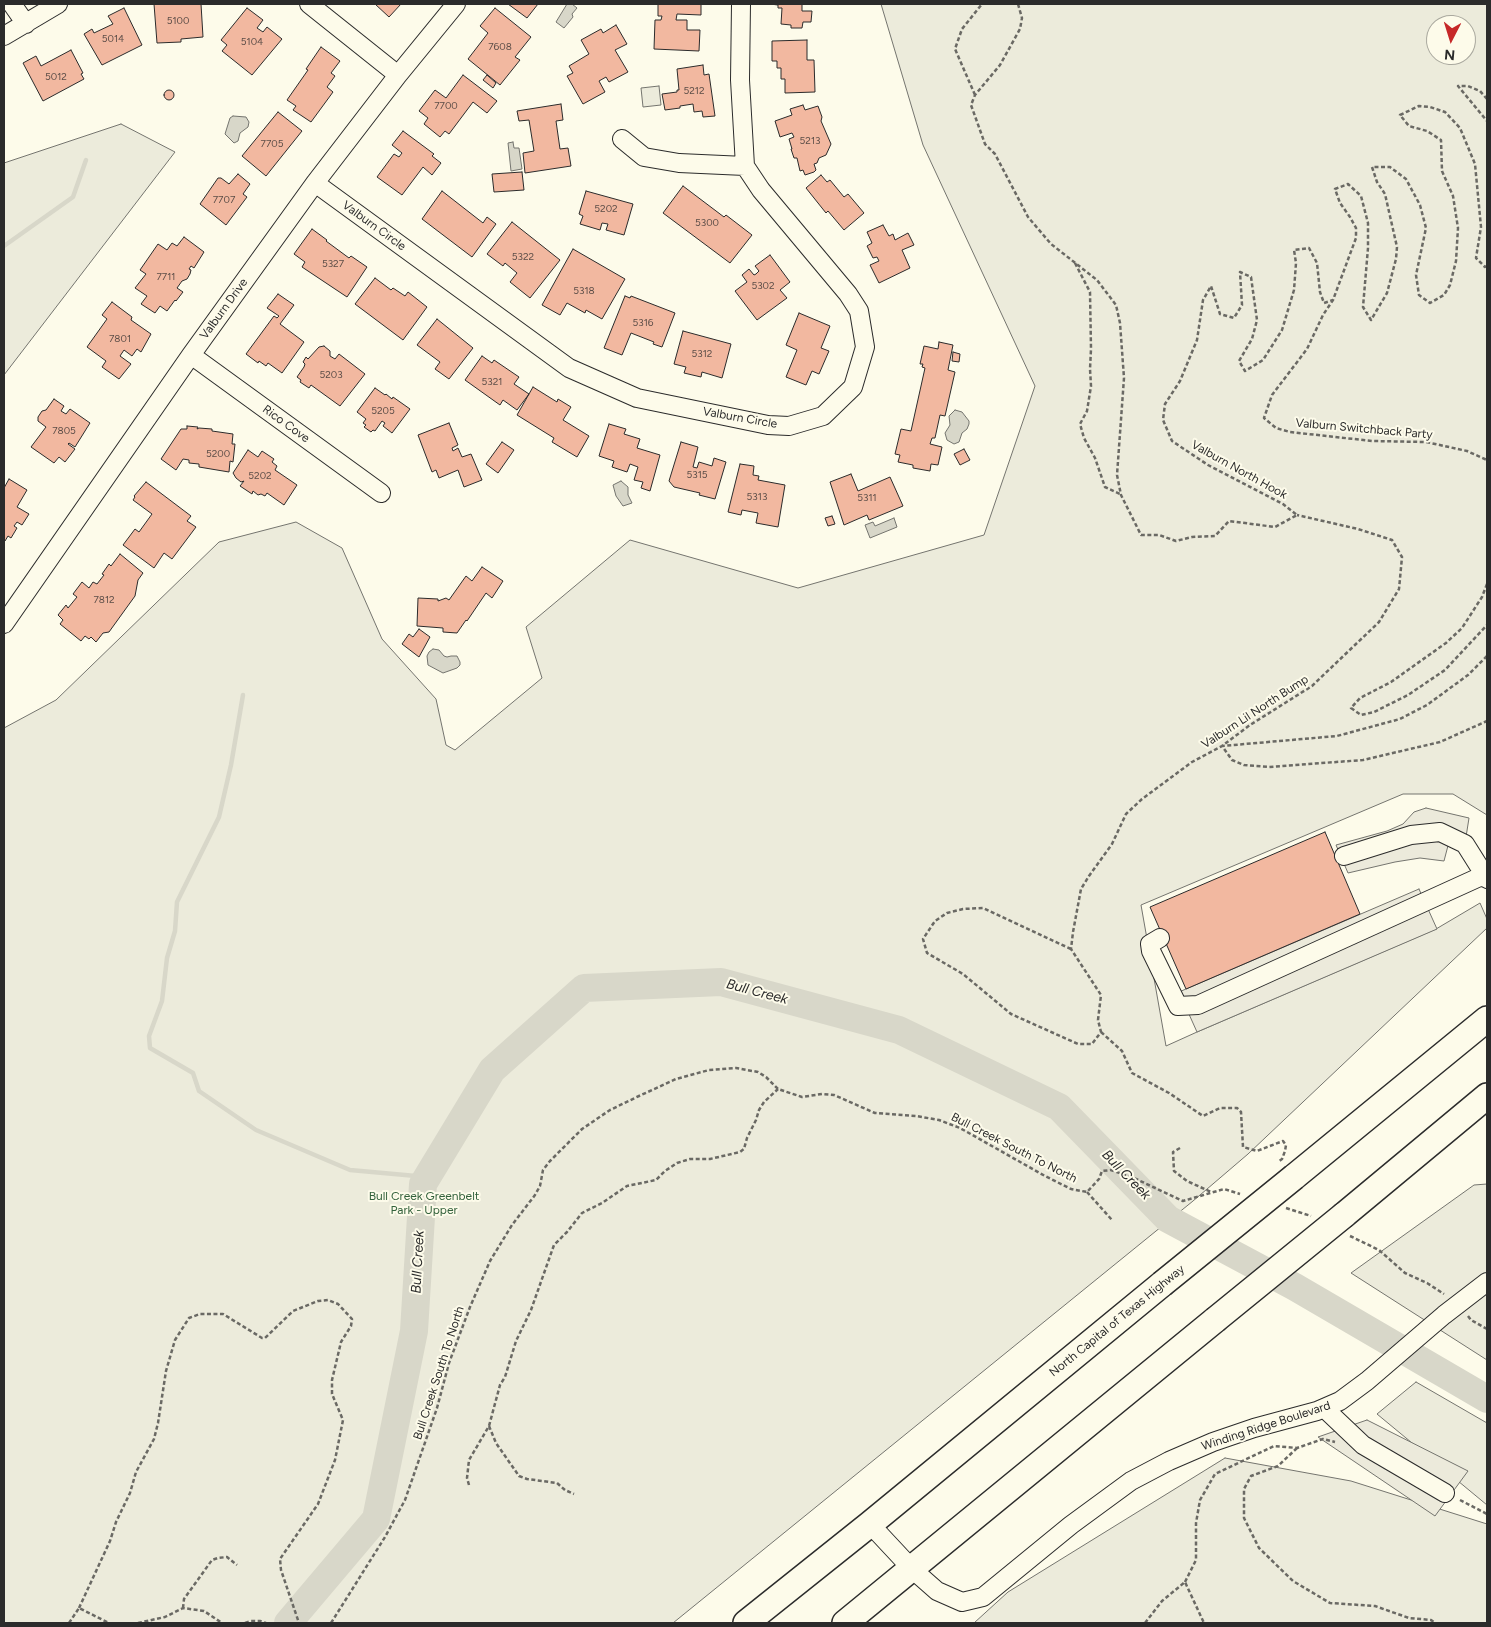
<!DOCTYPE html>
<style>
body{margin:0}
#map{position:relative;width:1491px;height:1627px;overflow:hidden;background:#fdfbea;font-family:Figtree,sans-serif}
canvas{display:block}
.frame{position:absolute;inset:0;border:5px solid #2b2b2b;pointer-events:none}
.north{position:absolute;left:1426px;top:15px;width:50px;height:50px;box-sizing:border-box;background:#fdfbea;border:1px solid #a9a89e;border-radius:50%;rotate:185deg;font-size:14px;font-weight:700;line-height:20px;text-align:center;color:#2b2b2b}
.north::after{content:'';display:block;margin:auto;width:18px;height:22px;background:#c62828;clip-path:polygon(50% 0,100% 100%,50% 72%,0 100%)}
</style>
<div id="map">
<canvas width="1491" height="1627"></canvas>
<div class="frame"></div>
<div class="north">N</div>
</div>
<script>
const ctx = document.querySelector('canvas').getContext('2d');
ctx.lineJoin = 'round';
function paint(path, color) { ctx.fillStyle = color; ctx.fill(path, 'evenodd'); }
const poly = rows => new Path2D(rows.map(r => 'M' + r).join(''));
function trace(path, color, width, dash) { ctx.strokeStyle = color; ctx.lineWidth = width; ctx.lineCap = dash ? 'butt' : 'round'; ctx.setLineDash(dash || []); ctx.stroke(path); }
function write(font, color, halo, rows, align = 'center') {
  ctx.font = font + ' Figtree,sans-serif'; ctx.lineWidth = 4; ctx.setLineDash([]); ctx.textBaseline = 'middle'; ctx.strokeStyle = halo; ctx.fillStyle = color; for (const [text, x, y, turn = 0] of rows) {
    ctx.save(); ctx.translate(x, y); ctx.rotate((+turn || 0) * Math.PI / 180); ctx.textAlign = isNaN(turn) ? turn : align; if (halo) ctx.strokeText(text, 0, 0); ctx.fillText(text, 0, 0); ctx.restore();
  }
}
const green = poly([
 [881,4,1487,4,1487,815,1453,794,1403,794,1141,905,1166,1046,1197,1032,1436,929,1480,903,1487,919,1487,928,1248,1154,1193,1201,673,1623,4,1623,4,728,56,700,219,542,296,522,342,548,382,639,436,699,446,745,455,750,542,678,526,627,630,540,798,588,984,535,1035,386,923,145,881,4],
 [1436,25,1466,25,1466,55,1436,55,1436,25],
 [659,86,661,105,643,107,641,88,659,86],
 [121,124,175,152,4,375,4,163,121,124],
 [1487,1184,1487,1360,1351,1273,1474,1185,1487,1184],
 [1416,1382,1487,1423,1487,1505,1377,1414,1416,1382],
 [1225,1458,1351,1481,1487,1524,1487,1623,974,1623,1008,1592,1225,1458]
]);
const parking = poly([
 [1426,808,1469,818,1466,837,1451,834,1444,861,1420,858,1395,862,1348,873,1336,845,1387,831,1403,824,1414,812,1426,808],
 [1419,889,1437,929,1197,1032,1179,992,1419,889],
 [1367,1420,1468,1471,1435,1516,1318,1437,1367,1420]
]);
const water = poly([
 [567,4,572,4,577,8,572,14,573,17,564,28,556,22,567,4],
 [233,116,246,117,249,122,248,127,240,133,238,141,234,143,225,134,230,118,233,116],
 [513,142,514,148,519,148,522,169,511,171,508,143,513,142],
 [955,410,962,412,969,421,969,424,967,429,962,433,959,442,954,444,947,440,945,433,950,425,949,416,955,410],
 [621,481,628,487,628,495,632,503,623,506,616,496,613,485,621,481],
 [894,518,897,527,870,538,865,525,873,522,875,526,894,518],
 [433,649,439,650,444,656,447,657,451,656,457,656,460,662,460,665,457,668,443,673,428,665,427,656,429,652,433,649]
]);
const stream = poly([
 [4,246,73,197,86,160],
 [243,695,231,765,219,817,177,902,175,931,167,958,162,1001,149,1036,150,1048,193,1073,199,1091,256,1130,350,1170,427,1177]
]);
const river = poly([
 [288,1623,376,1519,414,1331,423,1184,492,1070,584,988,721,982,899,1030,1059,1107,1168,1219,1295,1287,1487,1399]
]);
const building = poly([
 [154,4,201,4,203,37,181,39,181,42,157,43,154,4],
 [375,4,401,4,389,17,375,4],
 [508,4,538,4,527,18,508,4],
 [658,4,701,4,701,15,677,14,676,20,687,20,687,30,700,30,699,51,654,49,655,20,661,20,662,16,658,16,658,4],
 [770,4,802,4,802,11,812,11,811,22,803,22,802,28,791,28,791,25,781,24,782,8,778,8,778,5,770,4],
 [124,8,142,45,102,65,84,34,92,29,94,33,113,24,108,16,124,8],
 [247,8,263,20,257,28,263,32,267,27,282,39,252,75,222,51,227,45,221,40,247,8],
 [495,8,531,37,515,57,520,60,500,85,468,59,488,33,480,26,495,8],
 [616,25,627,44,615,50,628,72,609,82,606,77,599,81,605,92,583,104,567,76,573,73,569,66,589,54,581,40,601,29,603,33,616,25],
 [807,40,807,60,814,60,815,92,785,93,785,79,781,79,781,68,777,68,777,61,772,61,772,41,807,40],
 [321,47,340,61,331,73,335,76,327,87,333,92,311,122,293,110,296,106,287,100,308,70,306,69,321,47],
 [71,50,83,73,81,74,84,79,43,101,23,63,36,56,41,66,71,50],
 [703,65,704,75,709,74,715,116,703,117,702,111,694,112,693,104,680,106,680,108,665,110,662,94,677,92,677,90,679,90,677,69,703,65],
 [463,75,497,101,487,113,473,102,449,134,445,131,440,137,424,124,428,118,419,111,435,90,446,98,463,75],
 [487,75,496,83,493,88,483,80,487,75],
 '164 95a5 5 0 1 1 10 0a5 5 0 1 1-10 0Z',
 [561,104,563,120,556,121,560,149,568,148,571,166,525,173,523,153,534,151,529,120,519,121,517,111,561,104],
 [803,105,805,110,818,106,822,117,821,121,831,144,826,155,819,158,817,163,814,164,816,170,814,172,805,175,803,170,800,171,797,158,794,158,791,149,792,149,789,139,794,137,792,133,780,137,775,121,792,115,790,109,803,105],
 [278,112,302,131,266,176,242,156,278,112],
 [403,131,434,154,432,156,441,163,432,175,423,167,402,195,377,177,394,154,399,157,402,153,392,145,403,131],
 [522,172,524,190,494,192,492,174,522,172],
 [238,174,250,184,243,194,247,197,226,225,200,204,218,178,221,178,229,184,238,174],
 [821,175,827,182,830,180,844,197,848,194,864,213,844,230,828,211,826,213,806,188,821,175],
 [683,186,724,217,726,215,752,235,730,263,663,213,683,186],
 [442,191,483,223,487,217,496,224,472,257,422,219,442,191],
 [586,191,633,204,624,235,606,230,608,224,602,223,600,230,580,224,583,216,579,214,586,191],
 [512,222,560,260,530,298,510,282,517,273,505,263,503,266,487,254,512,222],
 [883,225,889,236,893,234,895,240,908,233,914,245,902,250,910,268,879,283,870,265,879,261,877,257,873,258,867,246,872,243,867,232,883,225],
 [312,229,327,240,326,241,349,258,351,256,367,267,347,297,302,267,305,262,294,254,312,229],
 [184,237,204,252,194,268,191,266,189,269,191,270,190,274,187,279,182,281,177,288,183,292,176,301,175,300,167,311,160,306,155,313,141,304,147,296,135,288,146,274,140,270,158,244,167,250,172,243,177,246,184,237],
 [573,249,625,279,602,319,586,310,585,313,567,303,560,315,542,305,573,249],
 [770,255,790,282,780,290,787,298,757,320,735,291,747,282,742,275,749,269,754,275,756,274,759,271,755,266,770,255],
 [375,278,391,290,393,288,405,296,408,292,427,307,403,340,355,304,375,278],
 [278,294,294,305,280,324,304,342,282,373,268,363,266,366,259,361,258,363,246,354,274,316,277,318,279,316,267,308,278,294],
 [625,296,630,298,631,296,675,313,662,347,653,344,654,342,631,333,622,355,604,348,625,296],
 [112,302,132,317,131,320,151,334,141,352,137,349,132,356,124,350,120,356,131,364,119,379,102,367,106,361,87,347,107,319,102,315,112,302],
 [799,313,830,326,821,348,829,351,819,374,812,371,806,385,786,377,797,350,786,345,799,313],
 [437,319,473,348,449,379,435,369,440,362,417,345,437,319],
 [683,331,731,344,722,378,702,372,701,377,684,373,686,367,674,364,683,331],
 [939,342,953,345,948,370,955,372,945,416,940,415,935,438,932,438,930,444,942,447,938,465,931,464,930,471,913,468,913,465,898,462,900,455,895,454,901,429,911,431,925,368,922,367,923,364,920,364,924,346,938,349,939,342],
 [324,346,330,351,330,356,335,359,339,354,365,374,340,406,311,385,309,388,300,382,301,380,297,377,304,367,305,364,303,362,306,357,308,359,319,347,324,346],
 [953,352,960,354,959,362,952,361,953,352],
 [482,356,492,363,494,360,519,377,514,384,529,394,517,410,503,400,500,405,465,380,482,356],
 [533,387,557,402,558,399,571,407,563,420,589,436,577,457,552,442,554,438,517,415,533,387],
 [375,388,385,395,386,394,392,399,393,397,410,409,392,433,383,426,385,423,382,421,375,431,373,430,371,432,364,427,366,425,363,423,366,419,357,412,375,388],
 [54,399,64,406,61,411,66,414,70,409,90,423,75,447,69,443,68,444,75,449,65,462,59,457,54,463,31,447,46,427,38,421,38,417,42,411,46,410,54,399],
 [449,423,458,445,452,448,453,451,458,448,462,457,471,454,482,480,464,487,458,470,439,478,436,470,432,472,418,435,449,423],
 [609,424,626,429,624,434,640,439,637,448,660,455,650,491,641,488,643,482,634,480,638,467,630,464,627,472,612,467,614,461,599,456,609,424],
 [187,426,198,427,197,429,199,428,212,429,212,431,233,434,232,444,235,444,233,462,230,461,229,472,199,467,199,464,189,463,189,460,183,459,176,470,161,459,181,429,187,429,187,426],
 [502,442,514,450,498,473,486,464,502,442],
 [681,442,698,447,693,467,697,468,699,462,712,466,714,458,726,462,715,499,699,495,700,493,674,487,669,481,681,442],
 [964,449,970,460,960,465,954,454,964,449],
 [248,450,258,457,262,451,274,459,272,462,277,466,275,470,297,485,284,505,267,493,265,496,261,494,258,495,253,491,252,494,240,486,244,481,241,482,236,478,233,473,248,450],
 [740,464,754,466,753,475,759,476,758,480,785,485,778,527,756,523,758,513,742,510,741,515,728,512,740,464],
 [851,474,858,491,890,477,903,506,869,520,867,515,844,525,830,482,851,474],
 [9,479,27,490,17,507,29,514,22,525,17,522,14,526,17,528,11,538,8,536,5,541,4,540,4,488,9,479],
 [146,482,191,516,187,521,196,527,172,559,164,553,154,568,123,545,135,529,139,532,152,514,133,500,135,497,134,496,146,482],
 [832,516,835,524,828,526,825,518,832,516],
 [120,554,143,573,138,580,135,596,109,632,103,633,96,642,91,637,89,639,85,636,81,641,60,624,63,620,58,615,66,605,68,608,77,597,73,594,82,582,89,588,93,582,97,584,104,575,102,574,109,564,111,566,120,554],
 [482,567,503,581,492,598,486,593,467,621,466,620,457,633,443,632,443,628,417,626,418,598,438,599,438,601,446,598,449,600,466,576,472,581,482,567],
 [419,629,430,637,419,657,402,644,409,634,413,637,419,629],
 [1325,832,1360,914,1186,989,1150,907,1325,832]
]);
const path = poly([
 [1018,4,1022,18,1020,29,1000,65,975,95,971,105,985,144,995,154,1028,217,1051,244,1097,280,1116,305,1120,323,1124,378,1117,475,1121,495,1141,535,1159,535,1176,541,1192,537,1215,536,1229,521,1275,527,1297,515,1283,504,1208,465,1172,441,1163,420,1165,404,1180,381,1197,340,1203,300,1211,286,1220,314,1234,318,1242,305,1240,272,1251,277,1257,320,1252,339,1239,361,1245,371,1263,360,1282,330,1294,290,1296,263,1294,250,1309,248,1317,263,1320,292,1324,303,1333,300],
 [975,95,955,49,962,29,982,4],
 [1487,99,1480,91,1468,86,1458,86,1487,121],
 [1075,263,1090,292,1091,349,1090,369,1091,386,1087,411,1080,424,1084,438,1095,458,1105,487,1120,494],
 [1487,266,1485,267,1476,258,1481,227,1475,164,1460,128,1445,112,1430,107,1419,106,1400,115,1409,126,1427,131,1441,140,1442,171,1453,196,1458,228,1456,261,1450,285,1444,295,1430,303,1419,295,1416,275,1426,228,1420,205,1406,179,1390,167,1372,167,1377,182,1385,194,1397,247,1396,259,1387,293,1371,320,1363,307,1368,248,1368,223,1361,196,1348,184,1335,189,1340,203,1350,217,1356,228,1356,238,1333,300,1323,315,1307,349,1272,395,1264,418,1276,428,1290,432,1372,441,1426,442,1467,451,1487,460],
 [1487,584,1482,597,1462,628,1446,643,1391,682,1360,698,1351,708,1361,715,1374,712,1408,695,1445,670,1487,625],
 [1487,656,1468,675,1427,705,1400,719,1337,736,1222,746,1232,760,1244,765,1269,767,1363,760,1440,742,1487,721],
 [1071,949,983,908,963,909,947,913,935,921,923,939,927,953,963,974,1011,1014,1078,1044,1092,1044,1101,1032,1098,1020,1101,995,1071,949,1073,932,1081,889,1089,876,1112,844,1126,814,1142,799,1192,762,1222,746,1250,725,1312,686,1379,622,1399,589,1402,557,1392,540,1358,529,1297,515],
 [1101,1032,1122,1051,1132,1073,1169,1093,1203,1116,1220,1108,1237,1108,1241,1112,1243,1147,1257,1151,1283,1141,1286,1145,1285,1151,1282,1159,1278,1162],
 [1180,1148,1173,1152,1174,1171,1187,1181,1211,1192],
 [1087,1192,1112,1220],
 [1286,1208,1311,1216],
 [1350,1236,1379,1250,1405,1273,1427,1283,1444,1294],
 [1468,1316,1471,1320,1487,1329],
 [489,1426,496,1443,519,1476,527,1479,557,1483,565,1490,574,1494],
 [1297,1448,1278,1466,1251,1476,1244,1489,1244,1518,1259,1548,1293,1581,1330,1603,1375,1606,1409,1618,1431,1620,1435,1623],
 [469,1485,467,1478,469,1460,489,1426,500,1385,505,1377,516,1341,531,1310,554,1245,567,1232,582,1213,602,1203,627,1186,656,1180,665,1171,677,1163,690,1159,710,1159,740,1152,744,1149,747,1138,756,1120,759,1110,764,1102,778,1089],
 [1460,1500,1487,1514],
 [1185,1582,1196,1560,1196,1523,1200,1500,1215,1474,1274,1446,1297,1448,1323,1439,1335,1442],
 [79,1608,110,1541,116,1522,130,1493,136,1472,154,1439,158,1423,166,1371,175,1340,189,1318,200,1314,223,1314,262,1338,265,1338,293,1311,318,1301,328,1300,338,1304,352,1319,351,1326,341,1342,332,1380,332,1394,343,1420,335,1460,318,1504,280,1559,281,1570,299,1623],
 [183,1608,184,1599,212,1560,218,1558,227,1557,237,1565],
 [69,1623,79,1608,109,1623],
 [138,1623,165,1617,183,1608,204,1611,222,1623],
 [245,1623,251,1621,260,1621,266,1623],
 [331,1623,385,1537,405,1500,437,1408,449,1363,470,1307,490,1261,512,1225,535,1195,540,1186,543,1170,550,1161,582,1129,610,1110,639,1096,676,1079,709,1070,736,1068,758,1072,766,1077,778,1089,802,1097,822,1094,834,1095,875,1113,916,1116,939,1120,960,1128,1045,1176,1071,1189,1087,1192,1099,1179,1102,1171,1111,1170,1136,1179,1183,1201,1224,1189,1240,1194],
 [1145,1623,1162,1601,1185,1582,1204,1623]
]);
const minor = poly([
 [12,4,26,24],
 [309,4,398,75],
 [4,36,58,4],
 [622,139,644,157,679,163,745,166],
 [315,183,569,368,637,398,768,425,789,426,823,416,853,387,865,347,859,311,848,294,761,190,745,166,740,80,741,4],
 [191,355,381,493],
 [4,624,191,355,315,183,398,75,456,4],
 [1344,856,1411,835,1440,832,1465,844,1487,879],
 [1160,938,1150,944,1151,951,1178,1006,1198,1005,1484,875],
 [1324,1408,1363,1445,1445,1493],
 [870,1524,912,1569,937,1591,962,1602,983,1597,1071,1525,1131,1481,1169,1461,1213,1442,1254,1428,1317,1411,1340,1401,1367,1381,1444,1315,1487,1282]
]);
const highway = poly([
 [1294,1177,1487,1019],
 [1344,1215,1487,1096],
 [746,1623,870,1524,1162,1284],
 [845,1623,1215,1320]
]);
const highwayBridge = poly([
 [1162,1284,1294,1177],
 [1215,1320,1344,1215]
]);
const numberNames = [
 ["5100",178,21],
 ["5014",113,39],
 ["5104",252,42],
 ["7608",500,47],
 ["5012",56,77],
 ["5212",694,91],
 ["7700",446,106],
 ["5213",810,141],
 ["7705",272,144],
 ["7707",224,200],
 ["5202",606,209],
 ["5300",707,223],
 ["5322",523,257],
 ["5327",333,264],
 ["7711",166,277],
 ["5302",763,286],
 ["5318",584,291],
 ["5316",643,323],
 ["7801",120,339],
 ["5312",702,354],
 ["5203",331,375],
 ["5321",492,382],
 ["5205",383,411],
 ["7805",64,431],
 ["5200",218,454],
 ["5315",697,475],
 ["5202",260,476],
 ["5313",757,497],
 ["5311",867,498],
 ["7812",104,600]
];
const streetNames = [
 ["Valburn Circle",374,226,36],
 ["Valburn Drive",224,309,-54],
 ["Valburn Circle",740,418,10],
 ["Rico Cove",286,424,36],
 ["Valburn Switchback Party",1364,429,5],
 ["Valburn North Hook",1239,470,29],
 ["Valburn Lil North Bump",1255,712,-33],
 ["Bull Creek South To North",1014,1148,27],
 ["North Capital of Texas Highway",1117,1321,-39],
 ["Bull Creek South To North",439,1373,-72],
 ["Winding Ridge Boulevard",1266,1426,-18]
];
const parkNames = [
 ["Bull Creek Greenbelt",424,1196],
 ["Park - Upper",424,1210]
];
const waterNames = [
 ["Bull Creek",757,992,15],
 ["Bull Creek",1126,1175,46],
 ["Bull Creek",418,1262,-87]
];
paint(green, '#ecebdb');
trace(green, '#74746e', 1);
paint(parking, '#eceadb');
trace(parking, '#74746e', 1);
paint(water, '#d8d7c9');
trace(water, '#74746e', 1);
trace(stream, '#d8d7c9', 4.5);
trace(river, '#d8d7c9', 28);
paint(building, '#f2b8a0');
trace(building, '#2b2b2b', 1);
trace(minor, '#2b2b2b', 20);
trace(highway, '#2b2b2b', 28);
trace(path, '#6a6964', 2.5, [4, 2.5]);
trace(minor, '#fdfbea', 18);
trace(highway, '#fdfbea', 25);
trace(highwayBridge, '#2b2b2b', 28, []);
trace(highwayBridge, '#fdfbea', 25);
write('10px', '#5d4e48', null, numberNames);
write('12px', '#2b2b2b', '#fdfbea', streetNames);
write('12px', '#34623c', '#fdfbea', parkNames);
write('italic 14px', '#2b2b2b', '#fdfbea', waterNames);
</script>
